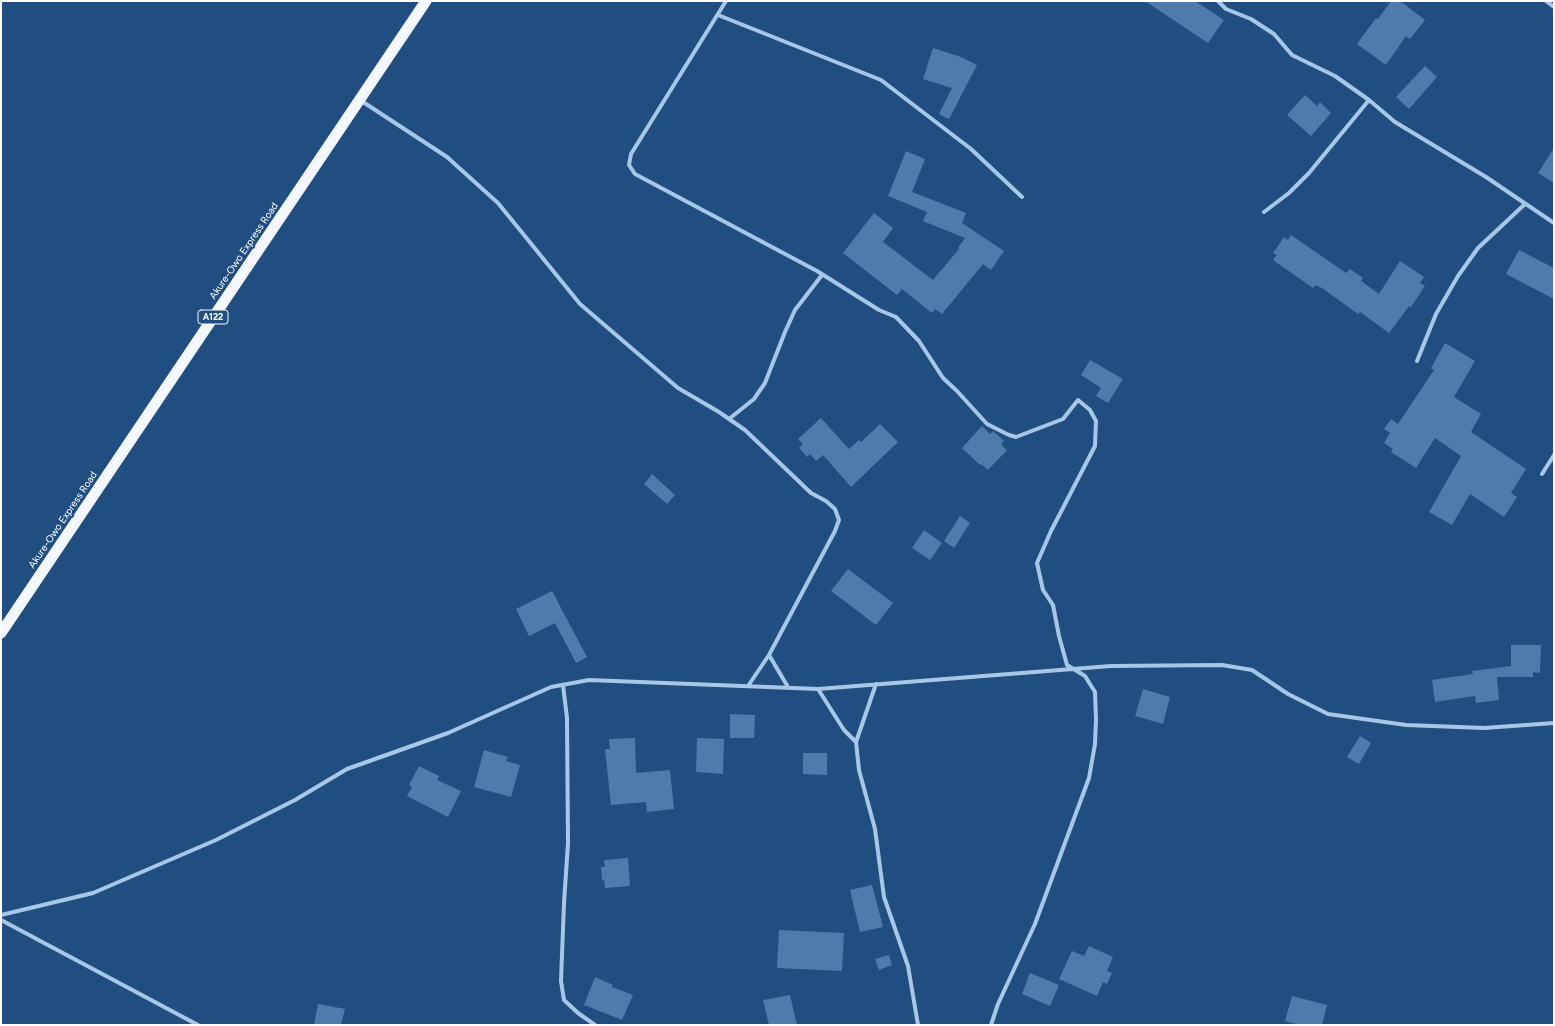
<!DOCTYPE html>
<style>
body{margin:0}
#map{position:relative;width:1555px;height:1026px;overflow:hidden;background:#214e81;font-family:Figtree,sans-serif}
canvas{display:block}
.frame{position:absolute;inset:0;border:2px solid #fff;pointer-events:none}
</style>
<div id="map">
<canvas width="1555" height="1026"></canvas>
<div class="frame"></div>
</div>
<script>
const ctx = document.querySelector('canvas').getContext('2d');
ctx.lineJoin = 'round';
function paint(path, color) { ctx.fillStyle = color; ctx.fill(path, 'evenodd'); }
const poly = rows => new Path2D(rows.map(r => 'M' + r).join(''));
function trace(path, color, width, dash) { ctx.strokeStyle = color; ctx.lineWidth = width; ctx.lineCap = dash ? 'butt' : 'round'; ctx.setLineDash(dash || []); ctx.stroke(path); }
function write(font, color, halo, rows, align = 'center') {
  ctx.font = font + ' Figtree,sans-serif'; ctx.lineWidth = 4; ctx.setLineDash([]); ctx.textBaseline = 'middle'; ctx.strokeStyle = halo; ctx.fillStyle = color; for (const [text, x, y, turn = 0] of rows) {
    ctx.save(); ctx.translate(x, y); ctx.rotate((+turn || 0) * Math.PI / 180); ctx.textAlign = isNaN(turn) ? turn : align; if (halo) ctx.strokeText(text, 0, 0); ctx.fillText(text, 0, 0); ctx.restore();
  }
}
const building = poly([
 [1145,1,1195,1,1224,20,1208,43],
 [1391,1,1400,1,1425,20,1410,39,1406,36,1386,65,1357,44,1376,18,1378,19],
 [933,48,961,57,977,65,949,119,939,114,952,88,923,79],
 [1425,66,1437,77,1409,109,1396,97],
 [1305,95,1317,106,1320,102,1331,113,1311,136,1287,115],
 [1554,148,1554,183,1538,173],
 [906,151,925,159,912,192,966,213,962,223,1004,251,991,270,983,264,942,314,935,309,932,313,902,289,897,295,843,253,874,213,893,228,883,242,933,280,959,249,958,248,965,238,923,221,927,212,888,196],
 [1291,235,1346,273,1350,269,1363,278,1361,281,1379,294,1400,261,1424,277,1420,283,1425,286,1411,307,1409,306,1389,333,1360,312,1358,314,1322,288,1315,285,1313,288,1273,260,1277,255,1273,253,1284,237,1288,240],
 [1519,250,1554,268,1554,299,1506,274],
 [1445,343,1475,361,1454,397,1481,414,1471,432,1526,469,1511,493,1517,497,1504,517,1470,494,1452,525,1429,512,1461,456,1435,438,1416,468,1391,452,1393,449,1384,443,1390,433,1384,429,1391,419,1398,424,1434,370,1431,368],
 [1090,360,1123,379,1108,403,1096,396,1101,388,1081,375],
 [821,418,849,449,859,440,861,442,880,424,898,442,851,487,823,455,816,461,810,454,807,457,799,448,803,444,798,439],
 [982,426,990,434,993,431,1004,441,1001,444,1007,450,988,470,981,464,980,465,962,448],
 [652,474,675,495,667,504,644,484],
 [960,516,970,523,954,548,944,541],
 [924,530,942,543,930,560,912,548],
 [848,569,893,603,876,625,831,591],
 [552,591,587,657,576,663,555,623,529,636,516,609],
 [1511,645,1541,645,1540,673,1533,672,1533,677,1497,677,1499,700,1476,703,1475,696,1435,702,1432,680,1473,674,1472,671,1511,666],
 [1143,689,1170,697,1163,724,1135,716],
 [730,714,755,715,754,738,730,738],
 [1360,736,1371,743,1359,764,1347,757],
 [635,738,636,773,670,770,674,809,647,812,646,802,611,805,605,749,610,749,609,739],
 [697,738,724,739,723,774,696,772],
 [484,750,508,757,506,761,520,765,511,797,474,787],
 [803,753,827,753,827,775,803,774],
 [419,766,439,776,437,780,461,791,448,817,407,796,412,787,409,785],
 [628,858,630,886,605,888,604,880,602,880,601,867,605,867,604,860],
 [872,885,883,927,860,932,850,890],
 [779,930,844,933,842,971,777,968],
 [1089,946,1113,957,1107,971,1112,973,1107,984,1103,982,1097,996,1059,979,1072,951,1084,956],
 [889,955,892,965,879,970,875,959],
 [1030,973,1059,985,1050,1006,1022,994],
 [595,977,613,985,612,987,633,995,622,1020,584,1005],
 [790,995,797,1025,769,1025,763,1000],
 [1292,996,1327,1005,1322,1025,1299,1025,1285,1021],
 [318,1004,345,1009,341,1025,314,1025]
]);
const minor = poly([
 [726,1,631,154,629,165,635,174,817,271,879,310,896,317,919,341,943,378,957,391,987,424,1009,435,1016,437,1063,419,1078,400,1090,410,1096,421,1095,446,1051,531,1037,563,1043,590,1053,605,1059,636,1067,665,1085,676,1095,692,1096,720,1095,744,1089,778,1035,924,998,1004,991,1025],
 [1218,1,1226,9,1251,19,1274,34,1292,55,1335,76,1369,100,1395,122,1486,177,1554,223],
 [1546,1,1554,7],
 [718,15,881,80,971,149,1022,197],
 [360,100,447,157,498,203,580,304,678,388,719,412,745,430,811,493,826,501,835,509,839,520,835,531,769,655,788,687],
 [1264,212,1289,193,1309,173,1369,100],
 [1417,361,1436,314,1458,276,1478,248,1525,204],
 [729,419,754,399,765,383,785,332,795,310,822,275],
 [1542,474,1554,455],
 [876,684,856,742,859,770,875,829,884,897,908,966,918,1025],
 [563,685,567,718,568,843,564,903,561,981,564,1000,578,1013,595,1025],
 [748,686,769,655],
 [818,689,844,730,856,742],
 [1,915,93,893,216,840,295,800,347,769,448,733,551,687,589,680,818,689,1111,666,1222,665,1252,670,1288,694,1328,714,1406,725,1484,728,1554,723],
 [1,920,198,1025]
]);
const trunk = poly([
 [1,633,426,1]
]);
const shields = [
 [213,317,30]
];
const shieldNames = [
 ["A122",213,317]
];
const streetNames = [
 ["Akure-Owo Express Road",244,251,-56],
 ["Akure-Owo Express Road",63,520,-56]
];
paint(building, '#4e7bac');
trace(minor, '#a7c7e8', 4);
trace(trunk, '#f4f8fe', 11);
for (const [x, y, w] of shields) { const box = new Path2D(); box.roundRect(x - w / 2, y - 7, w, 14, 3); ctx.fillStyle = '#214e81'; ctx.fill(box); trace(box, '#fff', 1); }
write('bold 9px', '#fff', null, shieldNames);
write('10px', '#fff', '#214e81', streetNames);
</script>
